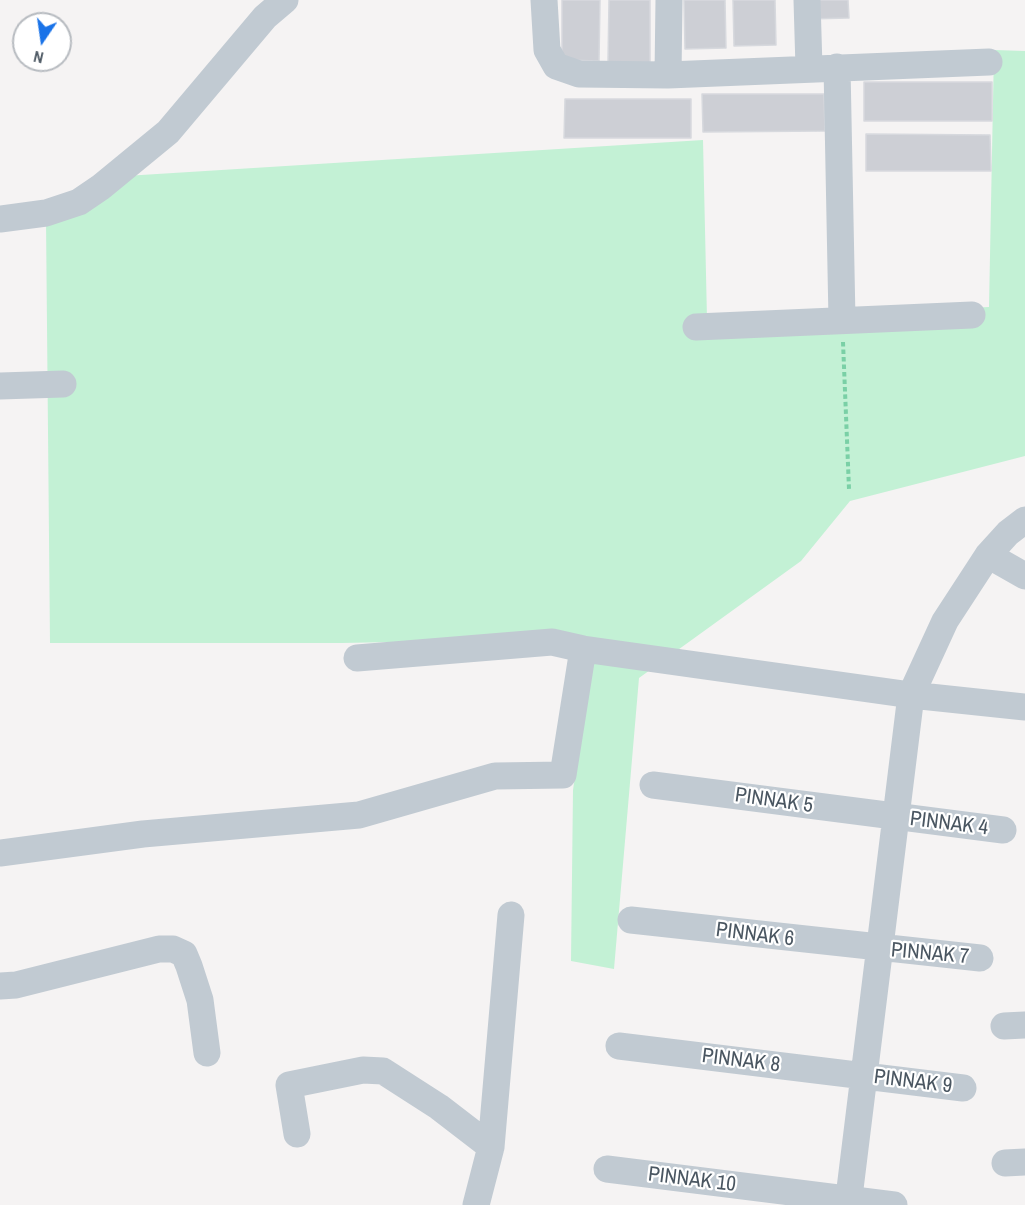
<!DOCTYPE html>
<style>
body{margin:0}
#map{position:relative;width:1025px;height:1205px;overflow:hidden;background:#f5f3f3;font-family:"Archivo Narrow",sans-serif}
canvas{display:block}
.north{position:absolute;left:12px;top:12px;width:60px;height:60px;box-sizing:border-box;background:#fff;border:2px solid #b7bbc0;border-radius:50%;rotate:193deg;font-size:16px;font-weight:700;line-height:24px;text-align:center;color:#4a5661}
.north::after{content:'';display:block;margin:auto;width:21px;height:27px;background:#1a73e8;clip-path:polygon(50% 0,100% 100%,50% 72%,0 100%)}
</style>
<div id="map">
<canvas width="1025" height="1205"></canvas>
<div class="north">N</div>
</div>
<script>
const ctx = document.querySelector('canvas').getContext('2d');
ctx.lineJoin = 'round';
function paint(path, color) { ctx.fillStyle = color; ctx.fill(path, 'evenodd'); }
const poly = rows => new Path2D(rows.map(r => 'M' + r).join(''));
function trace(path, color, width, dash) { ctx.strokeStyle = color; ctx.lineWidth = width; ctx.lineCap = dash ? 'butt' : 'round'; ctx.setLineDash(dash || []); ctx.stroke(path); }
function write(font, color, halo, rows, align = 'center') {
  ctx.font = font + ' "Archivo Narrow",sans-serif'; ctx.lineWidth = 4.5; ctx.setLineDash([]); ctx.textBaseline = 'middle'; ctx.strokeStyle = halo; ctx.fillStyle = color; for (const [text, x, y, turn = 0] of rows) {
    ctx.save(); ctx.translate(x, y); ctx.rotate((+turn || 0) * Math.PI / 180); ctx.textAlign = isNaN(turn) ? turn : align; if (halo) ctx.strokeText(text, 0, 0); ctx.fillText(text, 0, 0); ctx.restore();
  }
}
const green = poly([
 [994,50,1025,51,1025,456,850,501,801,561,639,678,614,969,571,961,573,790,595,638,342,643,50,643,46,220,125,176,703,140,707,319,989,307]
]);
const building = poly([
 [562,0,600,0,599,61,562,60,562,0],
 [609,0,650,0,650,63,608,62,609,0],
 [684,0,725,0,726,48,685,49,684,0],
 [733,0,775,0,776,45,734,46,733,0],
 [808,0,848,0,849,18,808,19,808,0],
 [864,82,992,82,992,121,864,121,864,82],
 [702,94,824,94,825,131,703,132,702,94],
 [565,99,691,99,691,138,564,138,565,99],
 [866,134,990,135,991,171,866,171,866,134]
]);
const path = poly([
 [843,342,849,489]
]);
const minor = poly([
 [544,0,547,50,556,66,579,74,668,75,989,62],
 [807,0,809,68],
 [837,67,842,320],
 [668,75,669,0],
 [0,219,46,213,79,202,101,187,168,132,265,17,285,0],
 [696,327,972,315],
 [0,386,63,384],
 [988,555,1025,576],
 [357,658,552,642,583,649,911,695,1025,707],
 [653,785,1003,830],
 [0,853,143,834,359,815,495,776,563,775,583,649],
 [631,920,980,958],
 [0,986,16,985,159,949,173,949,184,954,189,966,200,1000,207,1053],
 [1004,1026,1025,1025],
 [619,1046,963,1088],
 [297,1134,289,1085,363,1070,383,1071,439,1107,491,1147,476,1205],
 [491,1147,511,915],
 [1005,1163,1025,1162],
 [607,1169,894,1205],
 [848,1205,911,695,945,621,988,555,1008,533,1025,520]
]);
const streetNames = [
 ["PINNAK 5",774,801,8],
 ["PINNAK 4",949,824,7],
 ["PINNAK 6",755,935,7],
 ["PINNAK 7",930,954,5],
 ["PINNAK 8",741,1061,7],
 ["PINNAK 9",913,1082,7],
 ["PINNAK 10",692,1180,7]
];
paint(green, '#c3f1d5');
paint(building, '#cdcfd5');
trace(building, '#d7d9de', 1.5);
trace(path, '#7ad0a6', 4, [4.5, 3]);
trace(minor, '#c1cad2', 27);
write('21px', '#4a5661', '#fff', streetNames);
</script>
